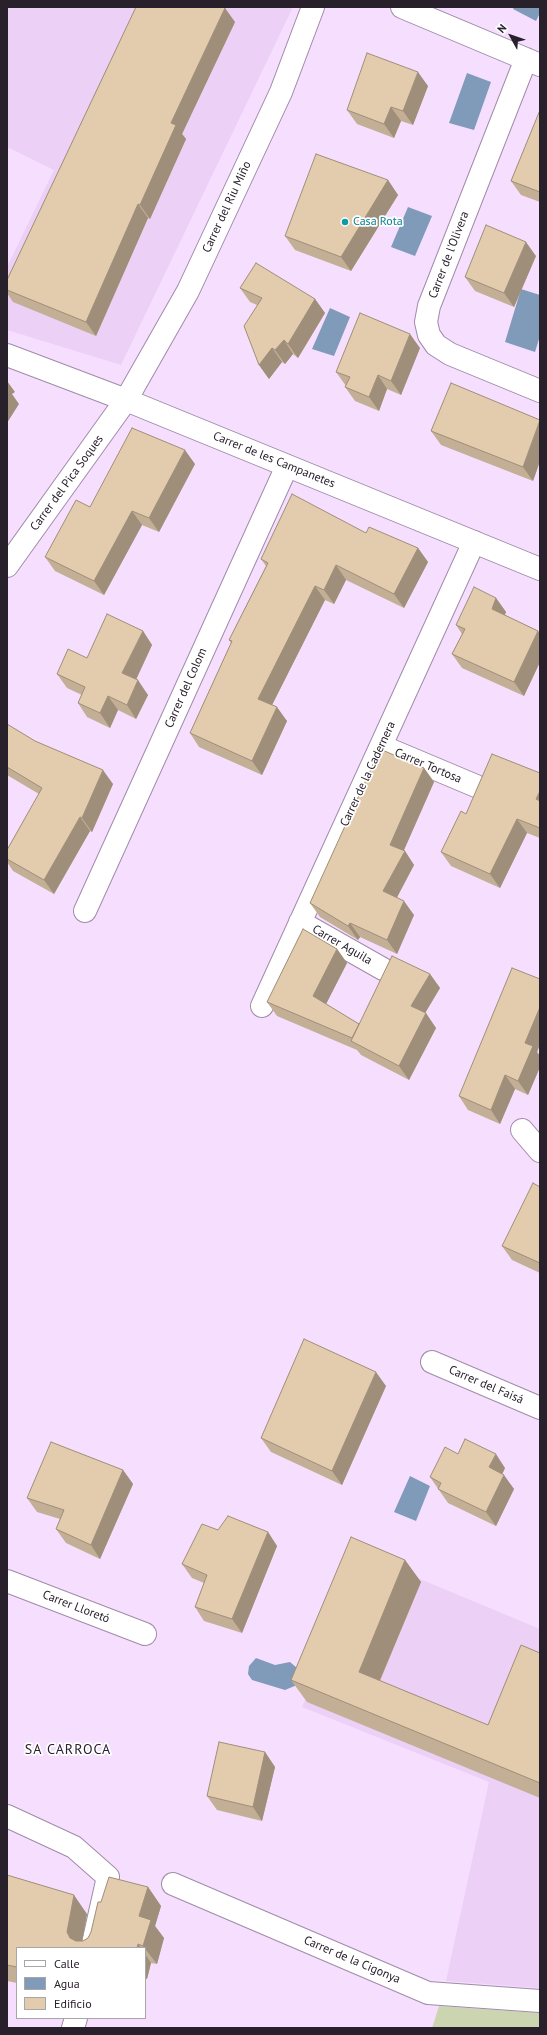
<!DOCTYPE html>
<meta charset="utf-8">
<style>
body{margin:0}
#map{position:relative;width:547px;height:2035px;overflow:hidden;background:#f6dffe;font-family:"PT Sans",sans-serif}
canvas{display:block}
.frame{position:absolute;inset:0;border:8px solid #28202b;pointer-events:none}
.legend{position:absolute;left:16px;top:1947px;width:130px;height:72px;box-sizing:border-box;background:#fff;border:1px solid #a9a6aa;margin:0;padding:5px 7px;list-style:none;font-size:12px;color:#28202b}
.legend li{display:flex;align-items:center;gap:8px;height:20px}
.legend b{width:20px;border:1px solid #a9a6aa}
.north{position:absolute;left:491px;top:16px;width:40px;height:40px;-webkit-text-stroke:3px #fff;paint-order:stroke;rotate:310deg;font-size:11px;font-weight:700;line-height:16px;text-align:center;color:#28202b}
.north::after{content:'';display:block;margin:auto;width:14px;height:18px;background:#28202b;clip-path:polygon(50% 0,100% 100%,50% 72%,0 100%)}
</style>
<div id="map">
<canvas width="547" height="2035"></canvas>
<div class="frame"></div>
<ul class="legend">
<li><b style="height:5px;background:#fff"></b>Calle</li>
<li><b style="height:11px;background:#809aba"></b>Agua</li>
<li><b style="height:11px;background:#e3cbad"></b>Edificio</li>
</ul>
<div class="north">N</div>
</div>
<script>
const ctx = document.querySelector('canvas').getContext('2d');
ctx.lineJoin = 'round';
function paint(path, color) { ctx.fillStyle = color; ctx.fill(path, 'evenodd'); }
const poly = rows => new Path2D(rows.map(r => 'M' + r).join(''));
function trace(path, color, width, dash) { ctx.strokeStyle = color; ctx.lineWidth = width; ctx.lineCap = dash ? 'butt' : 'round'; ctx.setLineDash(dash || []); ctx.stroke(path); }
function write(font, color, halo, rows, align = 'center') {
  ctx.font = font + ' "PT Sans",sans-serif'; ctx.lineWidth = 3.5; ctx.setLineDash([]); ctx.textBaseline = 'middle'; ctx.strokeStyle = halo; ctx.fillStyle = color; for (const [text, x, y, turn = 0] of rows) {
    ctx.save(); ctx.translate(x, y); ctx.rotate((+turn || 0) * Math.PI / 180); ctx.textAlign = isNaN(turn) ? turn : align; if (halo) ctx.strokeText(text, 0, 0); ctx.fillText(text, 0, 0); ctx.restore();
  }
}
const built = poly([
 [7,7,293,7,121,365,7,330,7,267,54,170,7,147],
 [365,1556,540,1629,540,1988,446,1981,489,1782,302,1707]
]);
const green = poly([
 [439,2006,540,2013,540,2028,432,2028]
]);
const water = poly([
 [514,7,540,7,540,13,536,21,513,9],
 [467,73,491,82,474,130,449,123],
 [408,207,432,216,415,256,391,247],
 [521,289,540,295,540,336,535,352,505,342],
 [330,308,350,317,334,356,312,349],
 [410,1476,430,1486,416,1521,394,1512],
 [256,1658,275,1665,290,1662,297,1668,297,1685,285,1690,252,1680,248,1674,249,1666]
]);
const minor = poly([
 [402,7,540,65],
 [526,59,429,306,426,322,429,335,436,345,450,354,540,391],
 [7,355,126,400],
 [381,746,476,786],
 [85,911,287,466],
 [300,922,383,969],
 [262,1006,474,542],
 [522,1130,540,1151],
 [432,1362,540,1408],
 [7,1581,145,1634],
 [7,1816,74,1847,108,1877,92,1948],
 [173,1884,428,1993,540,2001],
 [73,2028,76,2018]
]);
const tertiary = poly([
 [126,400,540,569],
 [7,566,126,400,188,291,281,92,313,7]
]);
const wall = poly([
 [235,22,182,134,186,139,150,219,148,218,96,336,13,302,7,293,7,280],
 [428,86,413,125,401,121,394,138,357,124,347,110],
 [540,110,540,202,521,195,511,181],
 [388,180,398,195,351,271,295,250,285,236],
 [536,256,514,307,475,291,465,277],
 [240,288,315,299,325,313,298,358,293,354,285,364,282,362,269,379,259,365,257,305,250,302],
 [420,348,401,395,387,389,379,411,355,401,345,387,346,386,336,372],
 [431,431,540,461,533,481,441,445],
 [195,464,159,532,142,525,104,595,55,571,45,557,90,507],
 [366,533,418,548,428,562,404,608,346,580,334,604,325,600,272,705,287,721,262,775,199,747,190,733,231,643,229,640,266,566,261,559],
 [496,598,506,612,505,615,538,631,540,634,540,662,524,696,462,668,452,654,462,634,456,625],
 [143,631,152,645,136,680,148,695,136,719,118,710,110,728,87,717,78,703,82,695,67,688,57,674,87,658],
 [7,724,35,741,113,784,92,832,90,831,54,894,13,871,7,862,7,850,39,794,7,775],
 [424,768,434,782,404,850,414,865,397,897,414,915,397,954,360,937,358,940,320,917,310,903],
 [540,773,540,838,527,833,500,888,451,866,441,852,466,814],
 [337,949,347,963,326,1004,359,1024,430,974,440,988,425,1013,436,1028,409,1080,361,1055,357,1050,277,1016,267,1002],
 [540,979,540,1044,537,1052,540,1056,540,1067,528,1095,515,1089,500,1124,468,1110,459,1096],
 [540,1187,540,1273,512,1260,502,1246],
 [386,1386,342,1485,271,1452,261,1438],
 [458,1454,505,1468,502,1474,514,1489,496,1526,448,1503,430,1477],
 [123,1470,133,1484,100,1559,66,1543,56,1529,60,1519,37,1512,27,1498],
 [218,1530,268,1532,277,1546,242,1633,204,1621,195,1607,204,1583,192,1578,182,1564],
 [405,1560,421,1582,380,1681,488,1725,540,1653,540,1798,307,1702,291,1680],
 [265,1752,275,1767,262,1821,217,1810,207,1796],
 [7,1875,87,1914,82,1941,88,1938,91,1932,101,1902,148,1887,161,1906,155,1926,164,1938,157,1964,151,1963,147,1979,145,1979,145,1948,17,1948,17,1983,7,1981]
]);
const shadedWall = poly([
 [225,8,235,22,182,134,186,139,150,219,140,205,171,123],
 [418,72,428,86,413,125,403,111],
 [391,107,401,121,394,138,384,124],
 [388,180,398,195,351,271,341,257],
 [138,204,148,218,96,336,86,322],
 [526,242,536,256,514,307,504,293],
 [315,299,325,313,298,358,288,344],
 [410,334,420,348,401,395,391,381],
 [284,340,293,354,285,364,275,350],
 [272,348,282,362,269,379,259,365],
 [378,375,387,389,379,411,369,397],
 [7,381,15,392,12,394,19,404,7,423],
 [540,420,540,461,533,481,523,467],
 [185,450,195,464,159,532,149,518],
 [132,511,142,525,104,595,94,581],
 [418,548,428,562,404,608,394,594],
 [336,565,346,580,334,604,324,590],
 [315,586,325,600,268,713,258,699],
 [496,598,506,612,501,623,492,609],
 [143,631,152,645,132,688,122,673],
 [538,631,540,634,540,662,524,696,514,682],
 [138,680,148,695,136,719,127,705],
 [108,696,118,710,110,728,100,713],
 [277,707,287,721,262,775,252,761],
 [424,768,434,782,400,859,390,845],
 [103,770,113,784,92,832,82,818],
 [540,791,540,805,536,799],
 [80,817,90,831,54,894,44,880],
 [517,819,527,833,500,888,490,874],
 [405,851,414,865,393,905,383,891],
 [404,901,414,915,397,954,387,940],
 [350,923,360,937,358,940,348,926],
 [337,949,347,963,323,1010,313,996],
 [430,974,440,988,421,1020,411,1006],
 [540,1007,540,1044,537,1052,540,1056,540,1067,528,1095,518,1081,525,1043],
 [426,1013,436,1028,409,1080,399,1066],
 [505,1075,515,1089,500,1124,491,1110],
 [376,1372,386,1386,342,1485,332,1471],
 [496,1454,505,1468,499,1481,489,1467],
 [123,1470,133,1484,100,1559,91,1545],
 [504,1475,514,1489,496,1526,486,1512],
 [268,1532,277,1546,242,1633,232,1619],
 [405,1560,421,1582,374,1694,359,1672],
 [265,1752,275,1767,262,1821,253,1807],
 [148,1887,161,1906,155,1926,164,1938,157,1964,143,1946,139,1916],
 [74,1895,87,1914,81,1948,70,1938,67,1932],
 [138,1944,141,1948,137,1948],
 [145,1954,151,1963,147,1979,145,1977]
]);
const building = poly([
 [136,7,222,7,225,8,171,123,176,125,140,205,138,204,86,322,7,290,7,280,136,7],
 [367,53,418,72,403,111,391,107,384,124,347,110,367,53],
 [540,110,540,192,511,181,540,110],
 [316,154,388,180,341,257,285,236,316,154],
 [486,225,526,242,504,293,465,277,486,225],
 [256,263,315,299,288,344,284,340,275,350,272,348,259,365,244,326,262,298,240,288,256,263],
 [360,313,410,334,391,381,378,375,369,397,345,387,350,377,336,372,360,313],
 [451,383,540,420,523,467,431,431,451,383],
 [7,388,9,390,7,394,7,388],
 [132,428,185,450,149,518,132,511,94,581,45,557,76,500,90,507,132,428],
 [292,494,366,533,369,527,418,548,394,594,336,565,324,590,315,586,258,699,277,707,252,761,190,733,232,641,229,640,268,563,261,559,292,494],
 [474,587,496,598,492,609,538,631,514,682,452,654,465,629,456,625,474,587],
 [107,614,143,631,122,673,138,680,127,705,108,696,100,713,78,703,85,687,57,674,68,649,87,658,107,614],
 [7,724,35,741,103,770,82,818,80,817,44,880,7,859,7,850,42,788,7,767,7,724],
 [380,749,424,768,390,845,405,851,383,891,404,901,387,940,350,923,348,926,310,903,380,749],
 [492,754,540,773,540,791,536,799,540,801,540,828,517,819,490,874,441,852,461,811,466,814,492,754],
 [303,929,337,949,313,996,359,1024,352,1038,267,1002,303,929],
 [392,956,430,974,411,1006,426,1013,399,1066,351,1041,392,956],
 [512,968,540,979,540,1007,525,1043,533,1046,518,1081,505,1075,491,1110,459,1096,512,968],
 [533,1183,540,1187,540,1263,502,1246,533,1183],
 [304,1339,376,1372,332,1471,261,1438,304,1339],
 [465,1439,496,1454,489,1467,504,1475,486,1512,438,1489,441,1483,430,1477,445,1447,458,1454,465,1439],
 [51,1442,123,1470,91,1545,56,1529,64,1510,27,1498,51,1442],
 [228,1516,268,1532,232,1619,195,1607,207,1575,182,1564,202,1524,218,1530,228,1516],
 [351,1537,405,1560,359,1672,488,1725,521,1645,540,1653,540,1783,291,1680,351,1537],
 [219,1742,265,1752,253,1807,207,1796,219,1742],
 [7,1875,74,1895,67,1932,70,1938,76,1941,83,1941,88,1938,91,1932,98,1902,101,1902,109,1877,148,1887,139,1916,151,1920,143,1946,138,1944,137,1948,17,1948,17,1967,7,1965,7,1875]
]);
const markers = [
 [345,222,4,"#0f9aa8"]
];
const streetNames = [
 ["Carrer del Riu Miño",227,207,-65],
 ["Carrer de l'Olivera",449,255,-69],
 ["Carrer de les Campanetes",274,460,22],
 ["Carrer del Pica Soques",67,483,-54],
 ["Carrer del Colom",186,688,-66],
 ["Carrer Tortosa",428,766,23],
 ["Carrer de la Cadernera",368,774,-65],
 ["Carrer Aguila",342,945,30],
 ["Carrer del Faisá",486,1385,23],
 ["Carrer Lloretó",76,1607,21],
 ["Carrer de la Cigonya",352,1960,23]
];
const cultureNames = [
 ["Casa Rota",353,222]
];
const quarterNames = [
 ["SA CARROCA",68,1750]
];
paint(built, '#ecd0f6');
paint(green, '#cbd6b1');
paint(water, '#809aba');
trace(minor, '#a08ba9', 24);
trace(tertiary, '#a08ba9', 24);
trace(minor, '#fff', 22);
trace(tertiary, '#fff', 22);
paint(wall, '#c3af95');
paint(shadedWall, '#9f8e79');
paint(building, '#e3cbad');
trace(building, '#9f8e79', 1);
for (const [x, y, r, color] of markers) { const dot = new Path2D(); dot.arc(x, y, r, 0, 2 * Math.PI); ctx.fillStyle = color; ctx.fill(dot); trace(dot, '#fff', 1.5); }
write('12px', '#28202b', '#fff', streetNames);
write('12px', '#0d838f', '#fff', cultureNames, 'left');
ctx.letterSpacing = '1px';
write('14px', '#28202b', '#fff', quarterNames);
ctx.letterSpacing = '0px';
</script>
